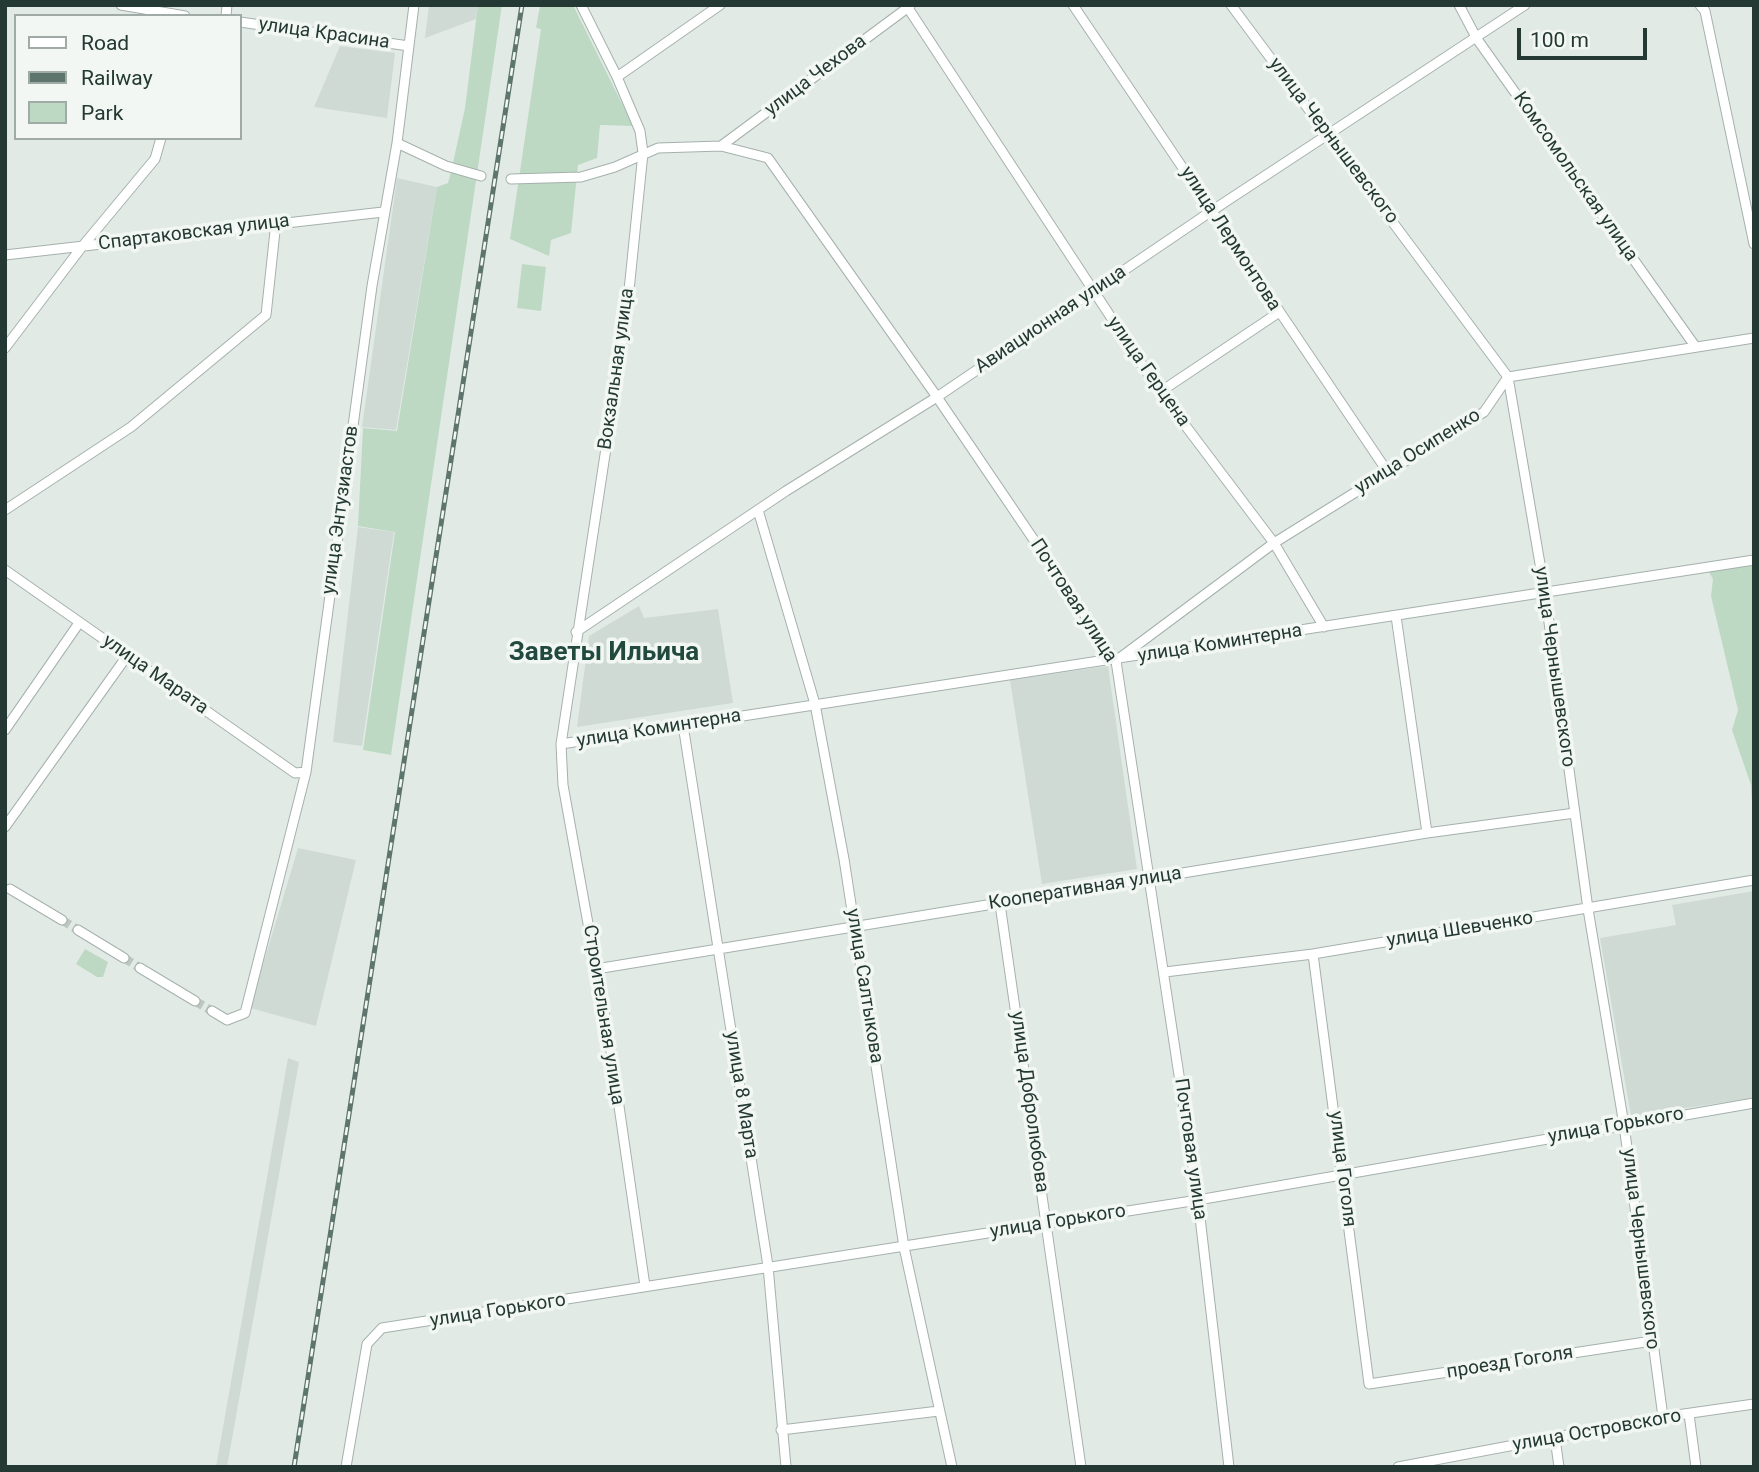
<!DOCTYPE html>
<meta charset="utf-8">
<style>
body{margin:0}
#map{position:relative;width:1759px;height:1472px;overflow:hidden;background:#e2eae6;font-family:Roboto,sans-serif}
canvas{display:block}
.frame{position:absolute;inset:0;border:7px solid #243933;pointer-events:none}
.legend{position:absolute;left:14px;top:14px;width:228px;height:126px;box-sizing:border-box;background:#f2f7f4;border:2px solid #a0aba7;margin:0;padding:9px 12px;list-style:none;font-size:21px;color:#243933}
.legend li{display:flex;align-items:center;gap:14px;height:35px}
.legend b{width:35px;border:2px solid #a0aba7}
.scale{position:absolute;left:1517px;top:28px;width:130px;height:32px;box-sizing:border-box;border:4px solid #243933;border-top:0;padding-left:9px;font-size:21px;line-height:24px;white-space:nowrap;color:#243933;-webkit-text-stroke:5px #f2f7f4;paint-order:stroke}
</style>
<div id="map">
<canvas width="1759" height="1472"></canvas>
<div class="frame"></div>
<ul class="legend">
<li><b style="height:9px;background:#fff"></b>Road</li>
<li><b style="height:9px;background:#5e756e"></b>Railway</li>
<li><b style="height:19px;background:#bdd9c3"></b>Park</li>
</ul>
<div class="scale">100 m</div>
</div>
<script>
const ctx = document.querySelector('canvas').getContext('2d');
ctx.lineJoin = 'round';
function paint(path, color) { ctx.fillStyle = color; ctx.fill(path, 'evenodd'); }
const poly = rows => new Path2D(rows.map(r => 'M' + r).join(''));
function trace(path, color, width, dash) { ctx.strokeStyle = color; ctx.lineWidth = width; ctx.lineCap = dash ? 'butt' : 'round'; ctx.setLineDash(dash || []); ctx.stroke(path); }
function write(font, color, halo, rows, align = 'center') {
  ctx.font = font + ' Roboto,sans-serif'; ctx.lineWidth = 7; ctx.setLineDash([]); ctx.textBaseline = 'middle'; ctx.strokeStyle = halo; ctx.fillStyle = color; for (const [text, x, y, turn = 0] of rows) {
    ctx.save(); ctx.translate(x, y); ctx.rotate((+turn || 0) * Math.PI / 180); ctx.textAlign = isNaN(turn) ? turn : align; if (halo) ctx.strokeText(text, 0, 0); ctx.fillText(text, 0, 0); ctx.restore();
  }
}
const built = poly([
 [429,5,478,5,476,19,425,38],
 [340,46,395,53,387,118,314,107],
 [397,178,437,187,396,430,362,427],
 [358,527,394,532,362,746,333,742],
 [639,606,644,618,718,609,733,703,577,727,589,636],
 [1108,666,1137,869,1042,884,1010,680],
 [298,848,356,860,316,1026,250,1008],
 [1754,891,1754,1098,1631,1116,1600,938,1676,925,1672,905],
 [288,1058,299,1062,227,1467,216,1467]
]);
const green = poly([
 [478,5,502,5,391,755,363,750,395,532,358,526,363,428,397,431,437,187,448,183,451,172,465,108],
 [540,5,573,5,633,126,600,125,597,158,578,165,571,233,551,240,549,256,510,239,541,29,536,28],
 [522,264,546,267,541,311,517,308],
 [1754,563,1754,837,1751,785,1732,730,1738,710,1711,596,1713,579,1707,569],
 [85,949,108,962,103,977,97,977,76,964]
]);
const minorTunnel = poly([
 [62,920,78,930],
 [124,958,140,968],
 [195,1001,212,1011]
]);
const minor = poly([
 [121,5,185,16],
 [581,5,617,77,640,131,643,153,627,310,561,744,563,785,611,1051,645,1286],
 [1073,5,1387,471],
 [1231,5,1508,377,1545,593,1588,909,1624,1125,1663,1417],
 [1459,5,1477,39,1695,346],
 [1700,5,1705,11,1754,244],
 [908,8,1160,392,1274,543,1324,627],
 [226,16,227,5],
 [240,22,409,46],
 [617,77,720,5],
 [397,143,446,166,481,176],
 [721,146,910,6],
 [511,179,581,177,615,167,658,148,721,146,768,158,937,397,1116,661,1198,1200,1229,1467],
 [5,255,383,212],
 [5,348,81,248,155,159,161,138],
 [1160,392,1278,313],
 [5,510,131,427,266,315,276,222],
 [758,510,815,704,844,859,904,1247,952,1467],
 [5,570,295,773,306,772],
 [1396,616,1427,833],
 [576,632,786,491,937,397,1213,210,1525,5],
 [1117,660,1274,543,1484,412,1508,377,1754,338],
 [683,725,768,1266,786,1467],
 [5,730,79,623],
 [561,744,1754,560],
 [5,827,127,656],
 [10,889,62,920],
 [1000,904,1081,1467],
 [78,930,124,958],
 [1313,954,1369,1384,1652,1341],
 [140,968,195,1001],
 [596,969,1427,833,1575,813],
 [1165,972,1313,954,1754,880],
 [212,1011,227,1020,245,1013,306,772,372,286,397,143,414,5],
 [1689,1414,1696,1467],
 [781,1430,939,1411],
 [1555,1438,1559,1467],
 [346,1467,367,1344,382,1328,1198,1200,1754,1103],
 [1398,1467,1663,1417,1754,1404]
]);
const rail = poly([
 [294,1467,522,5]
]);
const streetNames = [
 ["улица Красина",324,34,8],
 ["улица Чехова",816,76,-37],
 ["улица Чернышевского",1333,141,53],
 ["Комсомольская улица",1575,177,55],
 ["Спартаковская улица",194,233,-7],
 ["улица Лермонтова",1230,239,57],
 ["Авиационная улица",1051,320,-34],
 ["Вокзальная улица",617,369,-82],
 ["улица Герцена",1148,372,55],
 ["улица Осипенко",1418,452,-32],
 ["улица Энтузиастов",341,510,-82],
 ["Почтовая улица",1073,601,57],
 ["улица Коминтерна",1220,644,-9],
 ["улица Чернышевского",1554,667,82],
 ["улица Марата",155,675,35],
 ["улица Коминтерна",659,729,-9],
 ["Кооперативная улица",1085,889,-9],
 ["улица Шевченко",1460,930,-9],
 ["улица Салтыкова",864,986,81],
 ["Строительная улица",603,1015,81],
 ["улица 8 Марта",741,1095,81],
 ["улица Добролюбова",1029,1102,82],
 ["улица Горького",1616,1126,-10],
 ["Почтовая улица",1190,1149,82],
 ["улица Гоголя",1342,1169,83],
 ["улица Горького",1058,1222,-9],
 ["улица Чернышевского",1640,1249,83],
 ["улица Горького",498,1311,-9],
 ["проезд Гоголя",1510,1363,-9],
 ["улица Островского",1597,1431,-10]
];
const districtNames = [
 ["Заветы Ильича",604,653]
];
paint(built, '#d0dad5');
paint(green, '#bdd9c3');
trace(minorTunnel, '#bcc7c2', 9, [9, 4.5]);
trace(minor, '#a5b1ad', 11);
trace(minor, '#fff', 9);
trace(rail, '#5e756e', 5);
trace(rail, '#f2f7f4', 2.5, [8]);
write('19px', '#243933', '#f2f7f4', streetNames);
write('bold 26px', '#22493e', '#f2f7f4', districtNames);
</script>
